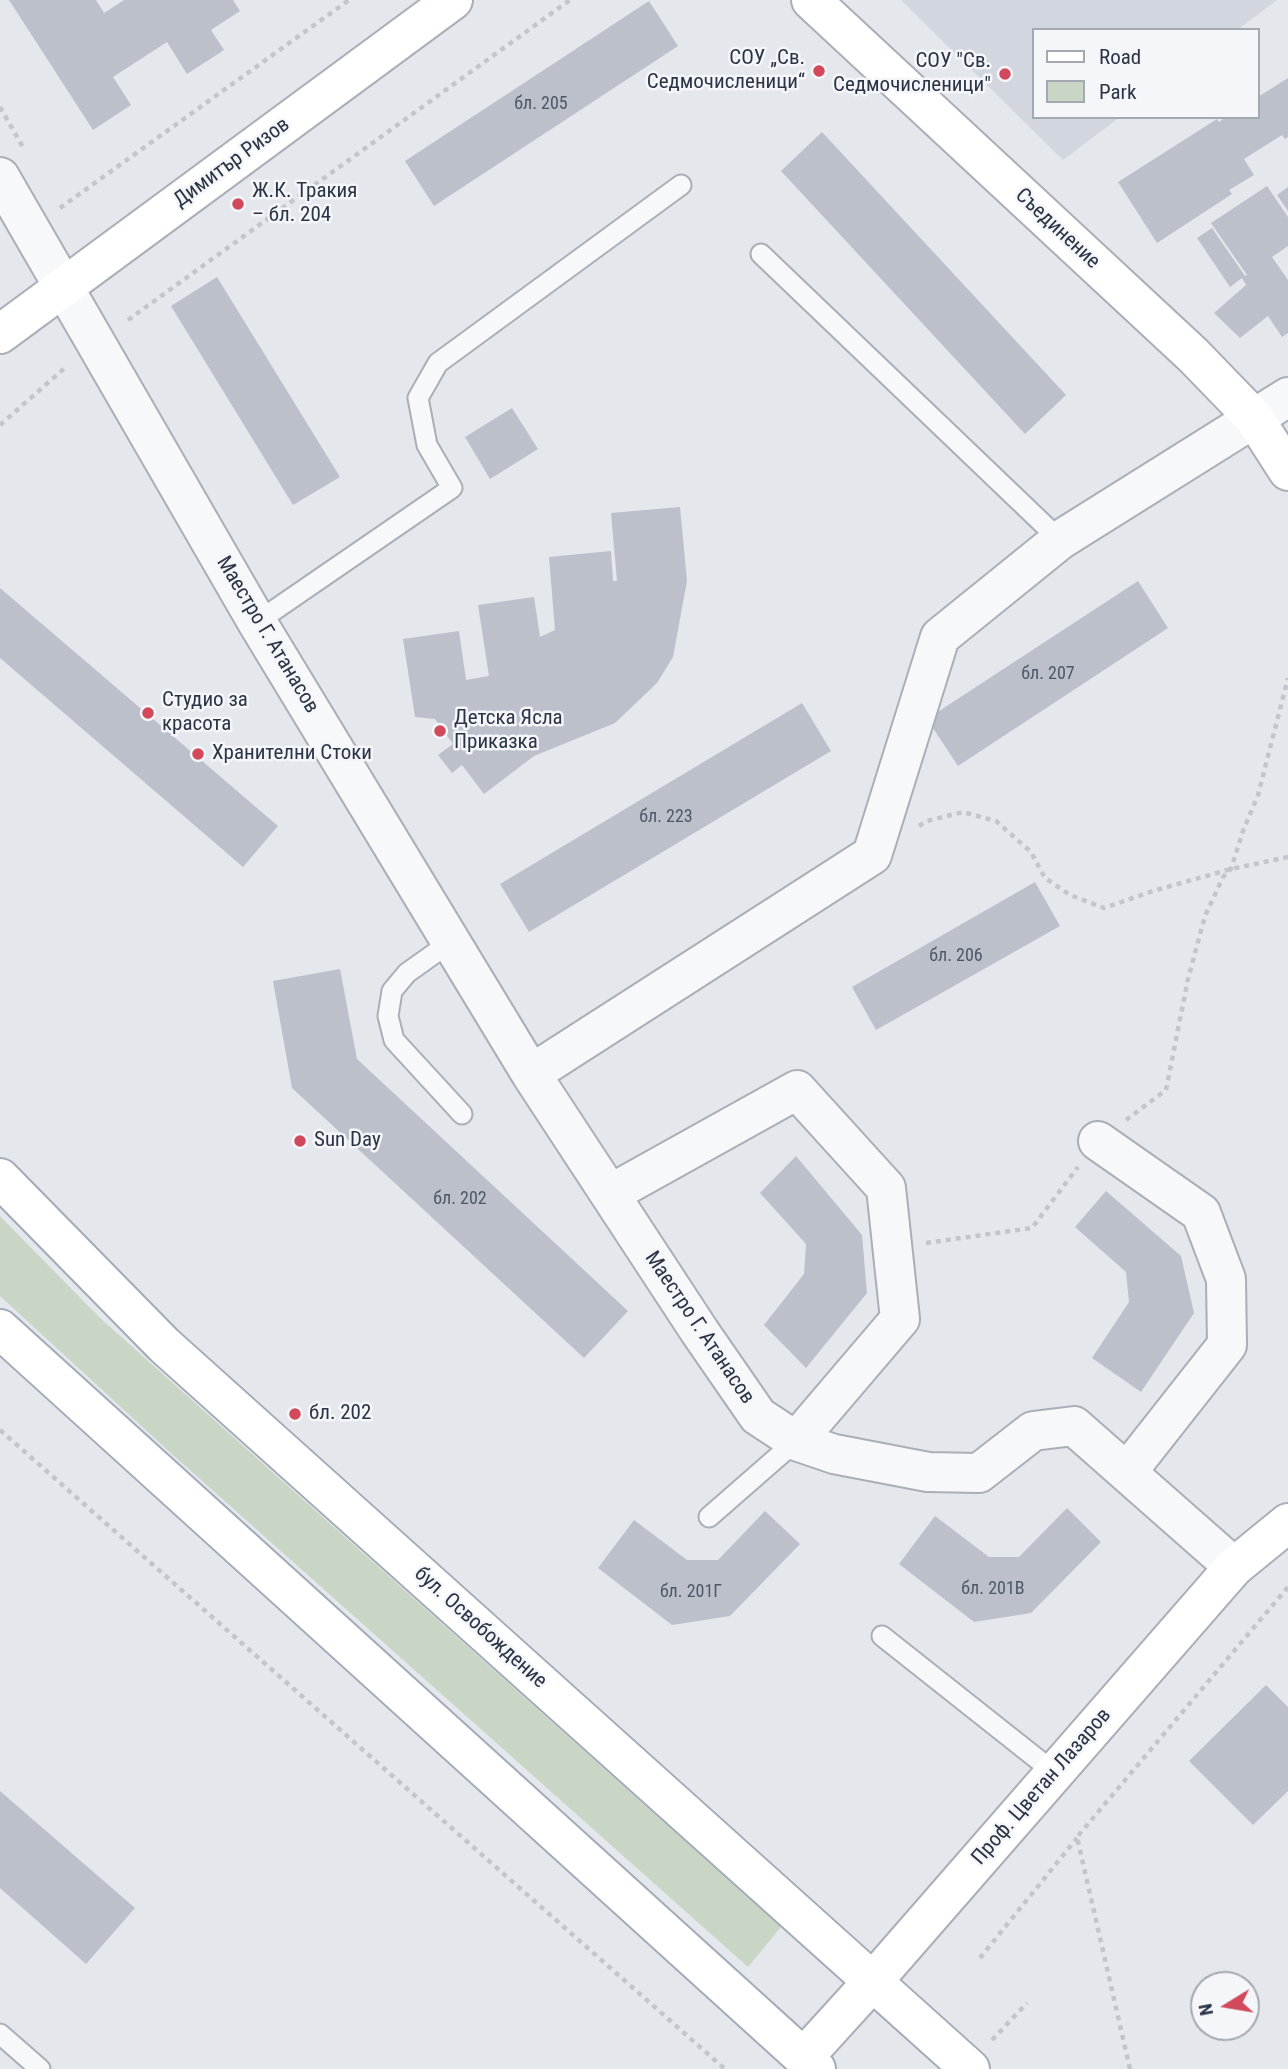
<!DOCTYPE html>
<meta charset="utf-8">
<style>
body{margin:0}
#map{position:relative;width:1288px;height:2069px;overflow:hidden;background:#e4e7ec;font-family:"Roboto Condensed",sans-serif}
canvas{display:block}
.legend{position:absolute;left:1032px;top:28px;width:228px;height:91px;box-sizing:border-box;background:#f4f6f9;border:2px solid #a4a8b1;margin:0;padding:9px 12px;list-style:none;font-size:21px;color:#2b3445}
.legend li{display:flex;align-items:center;gap:14px;height:35px}
.legend b{width:35px;border:2px solid #a4a8b1}
.north{position:absolute;left:1190px;top:1971px;width:70px;height:70px;box-sizing:border-box;background:#f4f6f9;border:2px solid #a4a8b1;border-radius:50%;rotate:259deg;font-size:19px;font-weight:700;line-height:28px;text-align:center;color:#2b3445}
.north::after{content:'';display:block;margin:auto;width:24px;height:32px;background:#d1495b;clip-path:polygon(50% 0,100% 100%,50% 72%,0 100%)}
</style>
<div id="map">
<canvas width="1288" height="2069"></canvas>
<ul class="legend">
<li><b style="height:9px;background:#fff"></b>Road</li>
<li><b style="height:19px;background:#c9d6c5"></b>Park</li>
</ul>
<div class="north">N</div>
</div>
<script>
const ctx = document.querySelector('canvas').getContext('2d');
ctx.lineJoin = 'round';
function paint(path, color) { ctx.fillStyle = color; ctx.fill(path, 'evenodd'); }
const poly = rows => new Path2D(rows.map(r => 'M' + r).join(''));
function trace(path, color, width, dash) { ctx.strokeStyle = color; ctx.lineWidth = width; ctx.lineCap = dash ? 'butt' : 'round'; ctx.setLineDash(dash || []); ctx.stroke(path); }
function write(font, color, halo, rows, align = 'center') {
  ctx.font = font + ' "Roboto Condensed",sans-serif'; ctx.lineWidth = 5; ctx.setLineDash([]); ctx.textBaseline = 'middle'; ctx.strokeStyle = halo; ctx.fillStyle = color; for (const [text, x, y, turn = 0] of rows) {
    ctx.save(); ctx.translate(x, y); ctx.rotate((+turn || 0) * Math.PI / 180); ctx.textAlign = isNaN(turn) ? turn : align; if (halo) ctx.strokeText(text, 0, 0); ctx.fillText(text, 0, 0); ctx.restore();
  }
}
const built = poly([
 [901,0,1277,0,1237,30,1034,30,1034,117,1120,117,1063,160]
]);
const green = poly([
 [0,1216,99,1317,781,1927,748,1967,173,1455,0,1296]
]);
const building = poly([
 [9,0,96,0,104,13,124,0,233,0,240,11,211,30,224,50,187,74,167,42,113,77,131,105,93,130],
 [649,1,678,46,434,206,405,161],
 [1288,78,1288,137,1285,139,1282,135,1244,159,1254,175,1229,190,1232,194,1157,243,1118,182,1217,119,1219,122,1226,117,1258,117,1258,97],
 [822,132,1066,395,1025,434,781,171],
 [1267,186,1288,217,1288,246,1272,257,1288,280,1288,333,1282,337,1268,316,1240,338,1214,313,1246,285,1242,278,1230,287,1197,238,1212,228,1245,276,1247,275,1211,223],
 [1288,187,1288,211,1277,195],
 [217,277,340,477,293,505,171,306],
 [512,408,538,449,490,479,465,437],
 [680,507,687,581,673,657,657,683,615,723,534,756,484,794,462,765,452,773,438,755,453,744,435,719,415,717,403,639,459,631,466,680,489,676,478,605,534,597,540,637,555,630,549,557,611,551,613,581,617,581,611,513],
 [1138,581,1168,628,958,766,927,719],
 [0,588,278,826,243,867,0,658],
 [802,703,831,751,529,932,500,884],
 [1035,882,1060,926,876,1030,852,987],
 [340,969,357,1059,628,1311,584,1358,292,1088,273,981],
 [796,1156,862,1235,867,1293,806,1368,764,1325,804,1274,806,1244,760,1193],
 [1106,1191,1181,1256,1194,1313,1141,1392,1092,1358,1129,1302,1126,1272,1075,1227],
 [1067,1508,1101,1542,1031,1613,974,1622,899,1564,935,1516,989,1557,1019,1557],
 [765,1511,800,1544,730,1616,672,1625,598,1568,634,1520,687,1560,718,1560],
 [1266,1685,1288,1707,1288,1791,1253,1825,1189,1761],
 [0,1791,135,1908,86,1964,0,1888]
]);
const path = poly([
 [0,107,24,149],
 [60,208,349,0],
 [128,320,570,0],
 [0,425,67,366],
 [919,826,927,821,963,812,996,821,1031,852,1045,878,1070,895,1104,908,1153,891,1231,869,1288,857],
 [1126,1120,1166,1090,1188,979,1205,916,1223,877,1231,869,1243,831,1258,795,1288,678],
 [926,1243,1032,1228,1078,1167],
 [0,1430,725,2069],
 [980,1958,1077,1838],
 [992,2040,1027,2003],
 [1130,2069,1077,1837,1288,1587]
]);
const lane = poly([
 [761,254,1060,540],
 [257,622,452,488,427,445,418,398,438,363,681,185],
 [452,941,407,973,392,991,388,1016,394,1040,462,1114],
 [709,1517,796,1441],
 [882,1636,1055,1773],
 [0,2034,40,2069]
]);
const street = poly([
 [0,177,257,622,531,1074,700,1332,758,1416,796,1441,834,1454,928,1472,979,1473,1033,1431,1074,1426,1234,1567],
 [531,1074,872,855,940,637,1060,540,1288,397],
 [1098,1141,1201,1213,1226,1279,1227,1345,1127,1472],
 [610,1194,797,1090,886,1188,900,1319,796,1441]
]);
const secondary = poly([
 [811,0,1193,355,1254,418,1288,471],
 [0,334,453,0],
 [804,2057,874,1980,1234,1567,1288,1523]
]);
const primary = poly([
 [0,1178,164,1345,970,2069],
 [0,1329,816,2069]
]);
const markers = [
 [819,71,7,"#d1495b"],
 [1005,74,7,"#d1495b"],
 [238,204,7,"#d1495b"],
 [148,713,7,"#d1495b"],
 [440,731,7,"#d1495b"],
 [198,754,7,"#d1495b"],
 [300,1141,7,"#d1495b"],
 [295,1414,7,"#d1495b"]
];
const numberNames = [
 ["бл. 205",541,104],
 ["бл. 207",1048,674],
 ["бл. 223",666,817],
 ["бл. 206",956,956],
 ["бл. 202",460,1199],
 ["бл. 201В",993,1589],
 ["бл. 201Г",691,1592]
];
const poiNames = [
 ["СОУ „Св.",805,59,"right"],
 ["Седмочисленици“",805,83,"right"],
 ["СОУ \"Св.",991,62,"right"],
 ["Седмочисленици\"",991,86,"right"],
 ["Ж.К. Тракия",252,192],
 ["– бл. 204",252,216],
 ["Студио за",162,701],
 ["красота",162,725],
 ["Детска Ясла",454,719],
 ["Приказка",454,743],
 ["Хранителни Стоки",212,754],
 ["Sun Day",314,1141],
 ["бл. 202",309,1414]
];
const streetNames = [
 ["Димитър Ризов",232,163,-36],
 ["Съединение",1057,229,43],
 ["Маестро Г. Атанасов",267,635,59],
 ["Маестро Г. Атанасов",699,1328,56],
 ["бул. Освобождение",480,1628,42],
 ["Проф. Цветан Лазаров",1042,1787,-49]
];
paint(built, '#d2d6de');
paint(green, '#c9d6c5');
paint(building, '#bbc0ca');
trace(lane, '#a9aeb7', 23);
trace(street, '#a9aeb7', 42);
trace(secondary, '#a9aeb7', 42);
trace(primary, '#a3abb8', 42);
trace(path, '#c2c5cb', 4.5, [5, 5]);
trace(lane, '#f7f8fa', 19);
trace(street, '#f7f8fa', 38);
trace(secondary, '#fff', 38);
trace(primary, '#fff', 38);
for (const [x, y, r, color] of markers) { const dot = new Path2D(); dot.arc(x, y, r, 0, 2 * Math.PI); ctx.fillStyle = color; ctx.fill(dot); trace(dot, '#f4f6f9', 2.5); }
write('18px', '#4f5766', null, numberNames);
write('21px', '#2b3445', '#f4f6f9', poiNames, 'left');
write('21px', '#2b3445', '#f4f6f9', streetNames);
</script>
